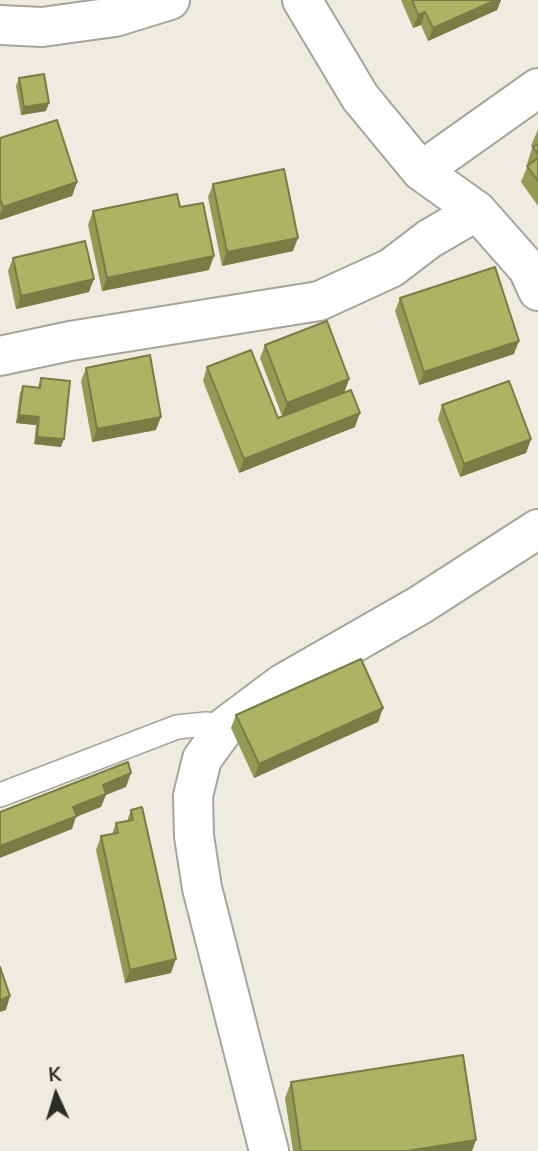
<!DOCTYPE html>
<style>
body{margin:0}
#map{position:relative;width:538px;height:1151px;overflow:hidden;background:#eeebe0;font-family:Mulish,sans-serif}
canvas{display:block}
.north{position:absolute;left:21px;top:1060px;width:70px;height:70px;-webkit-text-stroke:5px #eeebe0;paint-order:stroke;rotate:356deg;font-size:19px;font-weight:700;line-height:28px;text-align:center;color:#2d2c28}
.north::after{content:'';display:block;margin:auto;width:24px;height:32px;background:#2d2c28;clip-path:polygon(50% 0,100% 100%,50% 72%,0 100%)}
</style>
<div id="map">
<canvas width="538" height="1151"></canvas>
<div class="north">K</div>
</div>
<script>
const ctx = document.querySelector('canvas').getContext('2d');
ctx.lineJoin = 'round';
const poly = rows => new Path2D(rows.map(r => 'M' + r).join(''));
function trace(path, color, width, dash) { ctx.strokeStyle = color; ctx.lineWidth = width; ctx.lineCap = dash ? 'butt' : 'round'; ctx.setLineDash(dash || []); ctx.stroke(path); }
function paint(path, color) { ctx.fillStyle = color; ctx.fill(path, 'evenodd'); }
const lane = poly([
 [0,795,177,727,206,724,226,726]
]);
const street = poly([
 [302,0,360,97,421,171,477,211,528,269,538,291],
 [0,25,42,27,115,17,170,0],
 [421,171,538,88],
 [0,356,70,341,319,301,391,268,429,239,477,211],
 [269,1151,202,888,194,836,193,796,202,759,226,726,282,684,420,605,538,529]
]);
const wall = poly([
 [401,0,501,0,497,10,428,41,421,25,413,28],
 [19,78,46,111,21,115,16,86],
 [538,129,538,206,521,182,528,165,527,164,532,148,531,146],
 [0,138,77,182,72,196,0,220],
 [213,184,293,251,222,266,208,197],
 [180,207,209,270,102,291,88,225,93,211],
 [13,258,89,292,16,309,8,271],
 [400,298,514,354,419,385,395,311],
 [265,345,349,379,344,393,282,416,260,358],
 [207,367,278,418,355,427,239,473,203,381],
 [86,368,156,430,92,442,81,381],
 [41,378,61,447,34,444,36,425,16,423,20,393,23,386,38,387],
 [442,405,531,439,526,453,460,477,438,419],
 [383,708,378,722,254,778,231,728,236,715],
 [131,810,171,973,125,983,96,850,101,836,112,834,116,823,127,821],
 [291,1082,472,1151,293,1151,285,1098]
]);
const shadedWall = poly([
 [496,0,501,0,497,10,428,41,433,28],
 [425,12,421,25,413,28,418,15],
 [49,103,46,111,21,115,24,107],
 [77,182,72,196,0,220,0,215,3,207],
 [298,238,293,251,222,266,227,252],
 [214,256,209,270,102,291,107,278],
 [94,279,89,292,16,309,21,296],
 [519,341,514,354,419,385,424,372],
 [349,379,344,393,282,416,287,403],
 [360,413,355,427,239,473,244,459],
 [19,415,39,417,36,425,16,423],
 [161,417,156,430,92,442,97,429],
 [37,437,64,439,61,447,34,444],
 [531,439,526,453,460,477,464,464],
 [383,708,378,722,254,778,259,764],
 [131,773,126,787,106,795,101,807,76,817,72,829,0,858,0,846,73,807,103,785],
 [176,959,171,973,125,983,130,970],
 [10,996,6,1010,0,1012,0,1000],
 [476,1140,472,1151,407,1151]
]);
const building = poly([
 [412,0,496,0,433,28,425,12,418,15,412,0],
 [44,74,49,103,24,107,19,78,44,74],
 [57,120,77,182,3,207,0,198,0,138,57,120],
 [538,144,538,155,533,147,538,144],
 [538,158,538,181,527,166,538,158],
 [284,169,298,238,227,252,213,184,284,169],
 [177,194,180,207,203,203,214,256,107,278,93,211,177,194],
 [85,241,94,279,21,296,13,258,85,241],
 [495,267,519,341,424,372,400,298,495,267],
 [327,321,349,379,287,403,265,345,327,321],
 [251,350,278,418,351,390,360,413,244,459,207,367,251,350],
 [150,355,161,417,97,429,86,368,150,355],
 [41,378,70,381,64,439,37,437,39,417,19,415,23,386,40,388,41,378],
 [509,381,531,439,464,464,442,405,509,381],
 [361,659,383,708,259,764,236,715,361,659],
 [128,762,131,773,103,785,106,794,73,807,77,816,0,846,0,812,128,762],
 [142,807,176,959,130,970,101,836,118,833,116,823,133,820,131,810,142,807],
 [0,967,10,996,0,1000,0,967],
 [463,1055,476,1140,407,1151,301,1151,291,1082,463,1055]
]);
trace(lane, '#a7a49a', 26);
trace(street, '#a7a49a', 42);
trace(lane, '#fff', 23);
trace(street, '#fff', 38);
paint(wall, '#949a54');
paint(shadedWall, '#787d45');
paint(building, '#acb362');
trace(building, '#787d45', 2);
</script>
